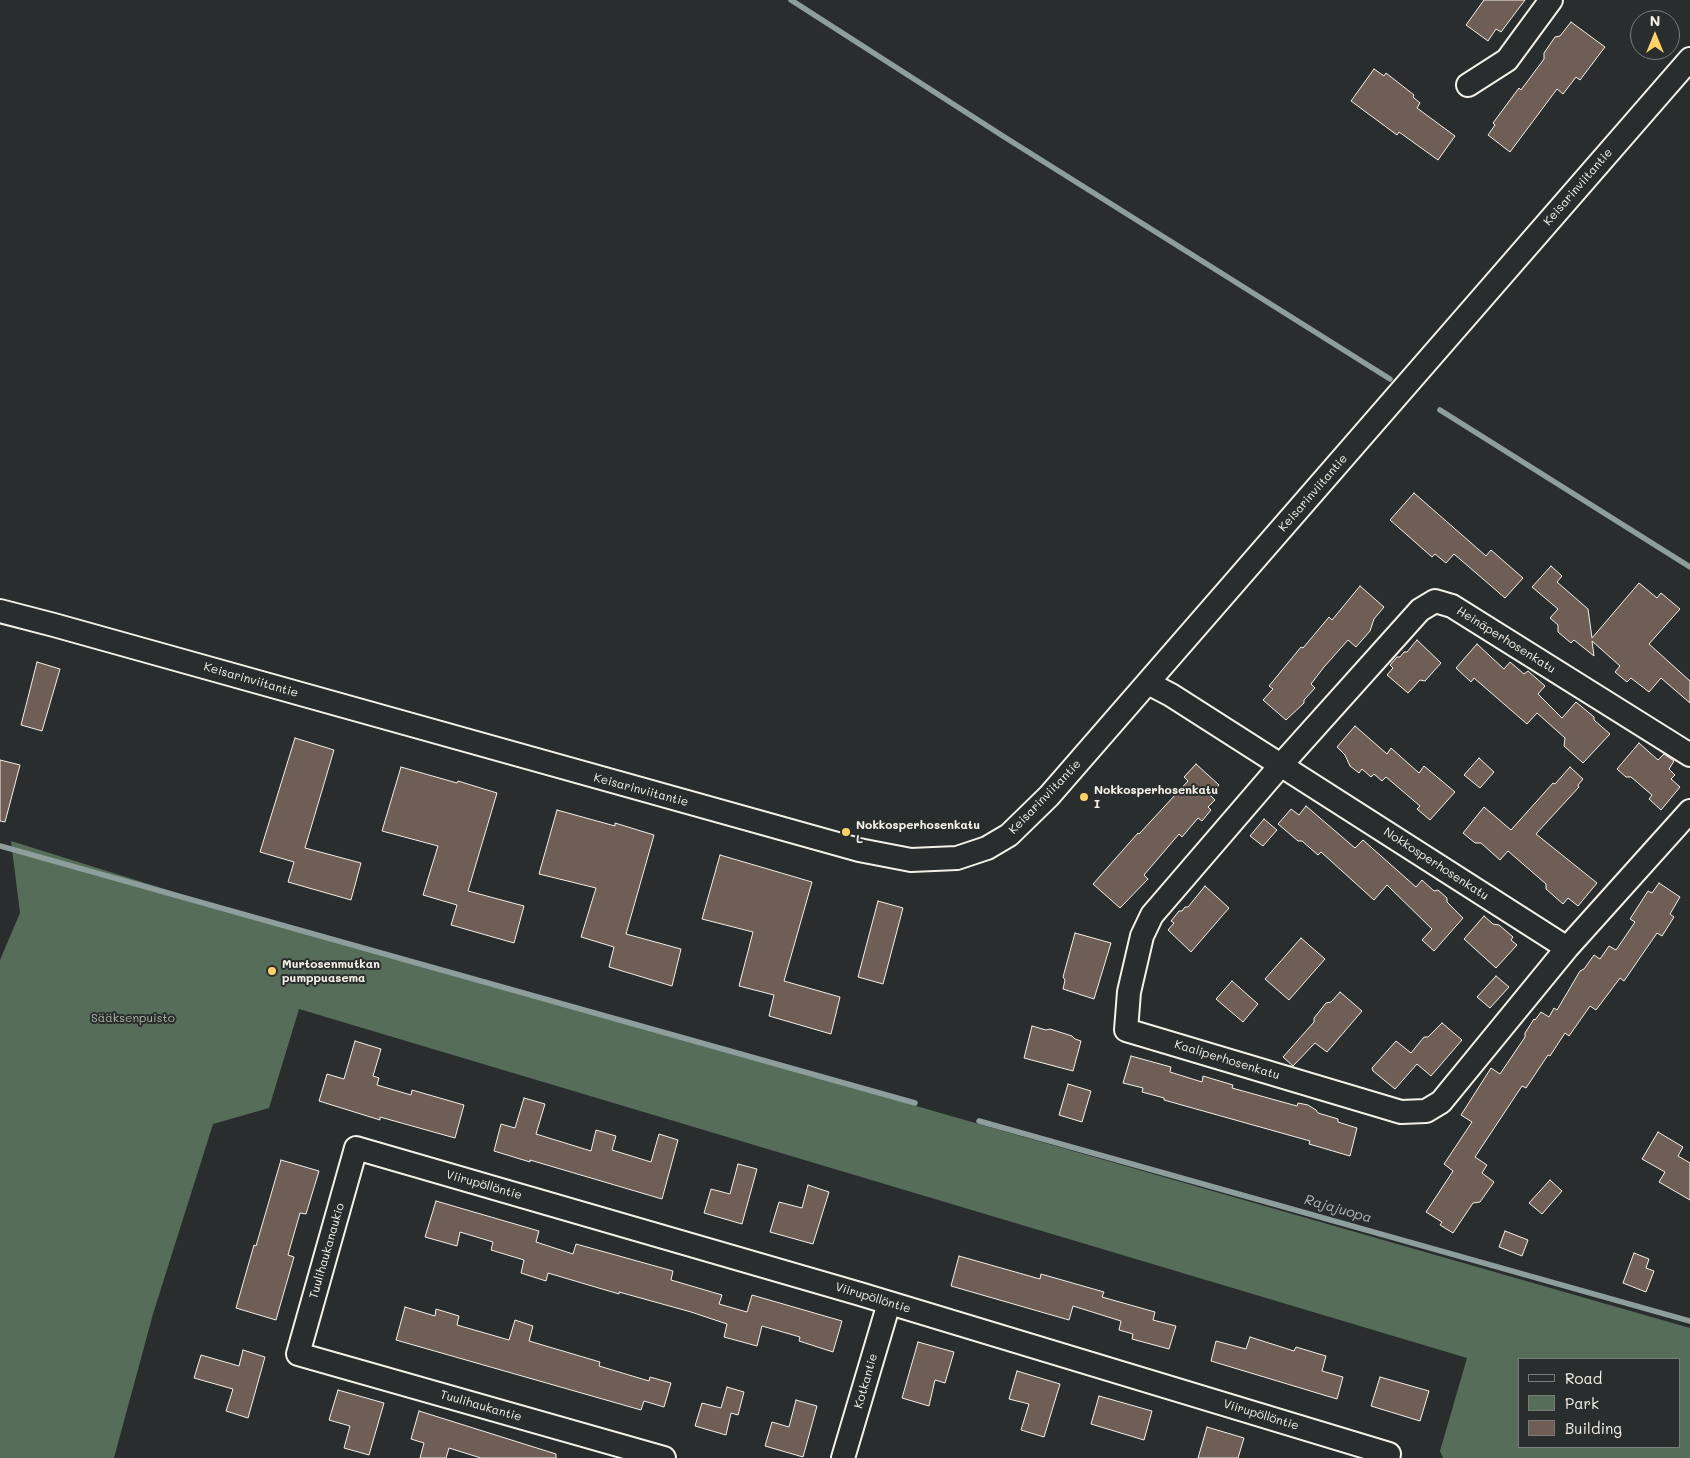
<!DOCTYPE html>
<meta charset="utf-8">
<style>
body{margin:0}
#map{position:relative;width:1690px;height:1458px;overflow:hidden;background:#2a2d2e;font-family:Mali,sans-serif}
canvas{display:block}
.legend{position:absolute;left:1518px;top:1358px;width:162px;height:90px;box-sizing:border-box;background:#2a2d2e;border:1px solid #7b7b78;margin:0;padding:6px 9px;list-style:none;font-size:15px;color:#f4f1e8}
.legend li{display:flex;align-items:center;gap:10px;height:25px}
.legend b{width:25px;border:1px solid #7b7b78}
.north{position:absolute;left:1630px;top:10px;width:50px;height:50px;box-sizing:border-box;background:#2a2d2e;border:1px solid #7b7b78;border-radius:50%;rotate:0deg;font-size:14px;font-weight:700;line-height:20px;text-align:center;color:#f4f1e8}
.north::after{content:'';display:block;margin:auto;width:18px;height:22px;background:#ffd166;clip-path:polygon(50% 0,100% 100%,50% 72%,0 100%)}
</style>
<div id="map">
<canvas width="1690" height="1458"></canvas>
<ul class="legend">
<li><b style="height:6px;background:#2a2d2e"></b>Road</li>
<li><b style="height:14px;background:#556d59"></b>Park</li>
<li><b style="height:14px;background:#6e5e56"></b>Building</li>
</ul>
<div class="north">N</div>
</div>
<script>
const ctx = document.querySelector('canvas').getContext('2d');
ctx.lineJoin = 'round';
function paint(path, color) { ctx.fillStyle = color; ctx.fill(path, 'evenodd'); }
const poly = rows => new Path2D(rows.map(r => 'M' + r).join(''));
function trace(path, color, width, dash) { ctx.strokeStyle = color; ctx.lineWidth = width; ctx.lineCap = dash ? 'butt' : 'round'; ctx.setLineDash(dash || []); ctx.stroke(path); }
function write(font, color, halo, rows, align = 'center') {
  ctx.font = font + ' Mali,sans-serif'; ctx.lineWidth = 4; ctx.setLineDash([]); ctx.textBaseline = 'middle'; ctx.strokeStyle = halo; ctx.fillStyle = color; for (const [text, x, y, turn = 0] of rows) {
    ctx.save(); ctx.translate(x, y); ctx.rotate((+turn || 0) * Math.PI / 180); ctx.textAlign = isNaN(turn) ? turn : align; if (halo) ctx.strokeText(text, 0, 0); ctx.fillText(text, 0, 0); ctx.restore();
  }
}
const green = poly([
 [11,841,219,906,1690,1328,1690,1458,1443,1458,1440,1451,1467,1358,299,1009,269,1108,213,1124,153,1314,114,1458,0,1458,0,960,20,913],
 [1519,1359,1679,1359,1679,1447,1519,1447]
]);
const stream = poly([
 [791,0,1006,138,1390,379],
 [1440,410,1690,567],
 [0,846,915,1103],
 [979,1121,1690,1321]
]);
const building = poly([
 [1484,0,1525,0,1501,32,1496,29,1488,41,1466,25,1484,0],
 [1571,22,1605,47,1580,80,1576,77,1563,94,1557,89,1510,152,1488,135,1495,125,1493,123,1519,88,1521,90,1544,59,1544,53,1555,37,1560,36,1571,22],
 [1374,69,1384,76,1386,73,1414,95,1413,97,1420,103,1417,108,1455,136,1438,160,1399,132,1397,135,1351,101,1374,69],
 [1414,493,1486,556,1491,550,1523,578,1505,598,1454,554,1446,563,1435,554,1432,557,1390,520,1414,493],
 [1551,566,1562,576,1557,582,1588,609,1592,638,1639,583,1657,598,1661,593,1680,609,1649,644,1690,681,1690,703,1661,678,1649,692,1631,678,1627,682,1615,672,1620,666,1592,641,1594,656,1574,640,1571,643,1558,632,1558,625,1550,618,1558,609,1532,587,1551,566],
 [1360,586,1384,607,1374,619,1370,631,1356,647,1348,640,1324,667,1311,684,1315,688,1304,700,1304,703,1286,720,1263,700,1273,689,1269,686,1301,647,1303,648,1329,617,1332,620,1360,586],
 [1417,640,1441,663,1425,681,1420,680,1408,693,1387,675,1393,668,1390,665,1397,657,1400,657,1404,652,1407,652,1417,640],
 [1477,644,1504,669,1510,662,1524,674,1528,671,1545,686,1538,694,1562,718,1576,702,1594,717,1594,720,1610,734,1583,763,1564,746,1565,738,1537,713,1527,724,1474,678,1471,682,1456,668,1477,644],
 [37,662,60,669,42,731,21,725,37,662],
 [1355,726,1387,754,1391,748,1419,773,1424,766,1455,792,1430,820,1417,809,1420,806,1386,777,1382,781,1374,774,1371,777,1362,769,1359,773,1350,766,1345,755,1337,747,1355,726],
 [295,738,334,750,305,848,361,863,351,900,288,882,294,862,260,852,295,738],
 [1639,743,1658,760,1664,754,1674,761,1669,769,1675,775,1671,779,1680,787,1661,810,1649,799,1652,795,1631,777,1626,777,1617,769,1639,743],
 [1479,758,1494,772,1480,788,1464,775,1479,758],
 [0,760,20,765,5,822,0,821,0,760],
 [1196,764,1219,785,1210,795,1215,800,1208,807,1211,810,1202,821,1198,818,1182,837,1179,834,1144,875,1148,879,1120,908,1093,884,1138,833,1139,834,1188,781,1184,777,1196,764],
 [401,767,457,783,458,781,497,793,468,891,524,906,514,943,451,925,457,905,423,895,438,846,382,831,401,767],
 [1570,767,1583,779,1578,785,1579,787,1536,834,1597,883,1578,906,1568,898,1563,904,1546,889,1546,884,1508,851,1500,860,1481,843,1475,843,1463,833,1484,807,1511,830,1553,783,1555,784,1570,767],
 [1306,806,1355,848,1363,840,1416,887,1422,880,1434,891,1438,890,1447,898,1447,902,1463,918,1434,951,1422,940,1432,929,1387,885,1374,900,1321,852,1318,855,1302,841,1298,841,1278,824,1291,809,1299,815,1306,806],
 [557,810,615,826,615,823,654,835,626,934,681,949,672,986,609,967,614,947,581,937,596,888,539,874,557,810],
 [1264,819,1277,830,1263,846,1250,836,1264,819],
 [720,855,812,882,784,981,840,997,831,1034,769,1016,774,995,739,986,753,932,702,919,720,855],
 [1659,883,1680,897,1670,914,1674,917,1662,936,1657,933,1624,981,1620,978,1596,1010,1590,1006,1569,1036,1565,1033,1550,1056,1548,1055,1526,1088,1522,1086,1475,1157,1487,1165,1482,1173,1494,1182,1480,1202,1473,1203,1453,1233,1440,1225,1442,1222,1426,1212,1453,1171,1444,1164,1472,1122,1461,1115,1491,1068,1500,1074,1525,1037,1525,1033,1534,1019,1535,1020,1541,1012,1549,1017,1554,1008,1557,1010,1580,971,1584,969,1594,955,1600,959,1609,946,1616,950,1635,922,1630,919,1648,891,1652,893,1659,883],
 [1205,886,1229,908,1191,952,1168,930,1174,923,1171,921,1179,911,1182,911,1185,907,1188,907,1205,886],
 [878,901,903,908,883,984,858,977,878,901],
 [1484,916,1493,924,1499,925,1513,937,1511,940,1517,945,1496,968,1464,939,1484,916],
 [1075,933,1111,943,1094,999,1063,989,1065,980,1063,977,1075,933],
 [1301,938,1325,959,1289,1000,1265,979,1301,938],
 [1496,976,1509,987,1490,1008,1477,997,1496,976],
 [1232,981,1258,1004,1243,1022,1216,999,1232,981],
 [1340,992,1362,1011,1327,1052,1315,1043,1293,1066,1283,1057,1314,1022,1314,1018,1326,1003,1331,1002,1340,992],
 [1442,1023,1462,1040,1431,1076,1417,1064,1395,1089,1373,1071,1372,1068,1396,1041,1411,1053,1424,1037,1428,1037,1442,1023],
 [1032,1026,1046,1030,1050,1029,1072,1036,1075,1039,1081,1041,1073,1071,1024,1058,1032,1026],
 [355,1041,381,1049,373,1076,379,1078,377,1085,411,1095,412,1090,464,1105,455,1138,380,1117,380,1120,319,1101,327,1074,344,1079,355,1041],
 [1131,1056,1171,1067,1170,1072,1202,1082,1203,1076,1233,1085,1232,1088,1297,1106,1298,1103,1308,1105,1316,1110,1318,1113,1338,1119,1338,1122,1357,1128,1350,1156,1309,1144,1310,1141,1164,1100,1164,1098,1142,1092,1143,1088,1123,1083,1131,1056],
 [1068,1084,1091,1091,1082,1122,1059,1115,1068,1084],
 [524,1098,545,1104,536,1134,591,1151,596,1130,616,1136,612,1150,651,1162,659,1134,678,1140,662,1199,530,1160,530,1162,494,1151,501,1124,515,1128,524,1098],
 [1658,1132,1683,1147,1678,1156,1690,1163,1690,1200,1659,1182,1665,1172,1642,1159,1658,1132],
 [281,1160,319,1171,306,1214,300,1213,288,1255,294,1257,276,1320,236,1308,254,1245,256,1246,281,1160],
 [738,1164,757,1169,742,1224,704,1213,711,1189,730,1194,738,1164],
 [1550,1180,1562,1191,1542,1214,1529,1203,1550,1180],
 [808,1185,829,1192,813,1244,770,1232,779,1202,802,1208,808,1185],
 [436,1201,539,1231,536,1242,573,1254,576,1244,673,1271,671,1280,722,1295,719,1304,747,1312,752,1295,842,1321,833,1352,799,1341,800,1337,762,1326,757,1346,724,1337,727,1324,691,1312,619,1292,619,1294,548,1273,546,1281,521,1273,524,1260,491,1250,493,1242,460,1232,457,1246,425,1237,436,1201],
 [1505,1231,1528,1240,1522,1256,1499,1247,1505,1231],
 [1634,1253,1649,1259,1646,1268,1654,1271,1646,1292,1623,1283,1634,1253],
 [959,1256,1040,1279,1041,1274,1104,1292,1102,1297,1155,1312,1153,1320,1176,1326,1169,1349,1132,1339,1133,1334,1119,1330,1121,1321,1073,1306,1069,1320,951,1286,959,1256],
 [405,1307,435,1316,436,1309,459,1316,457,1325,509,1340,515,1320,533,1326,529,1341,600,1362,599,1366,649,1381,650,1377,671,1383,664,1407,644,1401,641,1410,396,1340,405,1307],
 [1250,1337,1294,1351,1296,1347,1326,1356,1322,1371,1343,1377,1337,1399,1211,1361,1216,1341,1246,1349,1250,1337],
 [918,1342,954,1352,945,1383,935,1380,929,1406,902,1398,918,1342],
 [243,1350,265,1357,248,1418,226,1411,233,1389,194,1378,201,1355,239,1366,243,1350],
 [1017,1371,1060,1384,1044,1437,1021,1430,1029,1404,1009,1399,1017,1371],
 [1380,1377,1429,1391,1420,1421,1371,1406,1380,1377],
 [727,1387,744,1392,738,1415,731,1413,726,1435,695,1426,702,1403,721,1408,727,1387],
 [338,1390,384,1403,369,1455,344,1448,350,1426,329,1420,338,1390],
 [1099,1396,1152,1411,1144,1440,1091,1424,1099,1396],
 [796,1400,817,1406,803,1457,765,1446,772,1422,789,1427,796,1400],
 [419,1411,556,1454,556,1458,481,1458,449,1448,446,1458,420,1458,424,1443,411,1439,419,1411],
 [1207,1427,1244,1438,1238,1458,1198,1458,1207,1427]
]);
const minor = poly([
 [1468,85,1507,60,1551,0],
 [0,611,54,625,859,850,911,860,957,858,987,848,1009,835,1049,796,1690,59],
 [1148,683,1171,695,1567,948,1690,811],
 [1567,948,1441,1102,1426,1111,1401,1112,1126,1030,1129,992,1142,936,1152,915,1281,765,1420,610,1435,601,1452,606,1690,755],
 [664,1458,298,1354,356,1148,860,1294,1389,1454,1388,1458],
 [843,1458,889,1303]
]);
const markers = [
 [1084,797,5,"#ffd166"],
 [846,832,5,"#ffd166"],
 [272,971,5,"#ffd166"]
];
const streetNames = [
 ["Keisarinviitantie",1578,187,-49],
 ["Keisarinviitantie",1313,493,-49],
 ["Heinäperhosenkatu",1506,640,32],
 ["Keisarinviitantie",251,680,16],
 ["Keisarinviitantie",641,790,15],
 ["Keisarinviitantie",1045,797,-46],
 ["Nokkosperhosenkatu",1436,864,33],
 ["Kaaliperhosenkatu",1227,1060,17],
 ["Viirupöllöntie",484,1185,16],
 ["Tuulihaukanaukio",327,1251,-74],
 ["Viirupöllöntie",873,1298,17],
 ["Kotkantie",866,1381,-74],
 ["Tuulihaukantie",481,1406,16],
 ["Viirupöllöntie",1261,1415,17]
];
const poiNames = [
 ["Nokkosperhosenkatu",1094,790],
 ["I",1094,804],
 ["Nokkosperhosenkatu",856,825],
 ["L",856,839],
 ["Murtosenmutkan",282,964],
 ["pumppuasema",282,978]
];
const parkNames = [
 ["Sääksenpuisto",133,1018]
];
const waterNames = [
 ["Rajajuopa",1338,1209,16]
];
paint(green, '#556d59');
trace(stream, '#8d9e9d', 5.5);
paint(building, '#6e5e56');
trace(building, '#f4f1e8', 1);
trace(minor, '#f4f1e8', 26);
trace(minor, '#2a2d2e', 22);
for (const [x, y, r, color] of markers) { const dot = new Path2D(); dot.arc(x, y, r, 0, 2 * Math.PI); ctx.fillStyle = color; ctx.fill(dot); trace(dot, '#2a2d2e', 2); }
write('12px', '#f4f1e8', '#2a2d2e', streetNames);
write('bold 12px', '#f4f1e8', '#2a2d2e', poiNames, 'left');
write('12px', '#acb6a8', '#2a2d2e', parkNames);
write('italic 14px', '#afb9b6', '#2a2d2e', waterNames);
</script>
